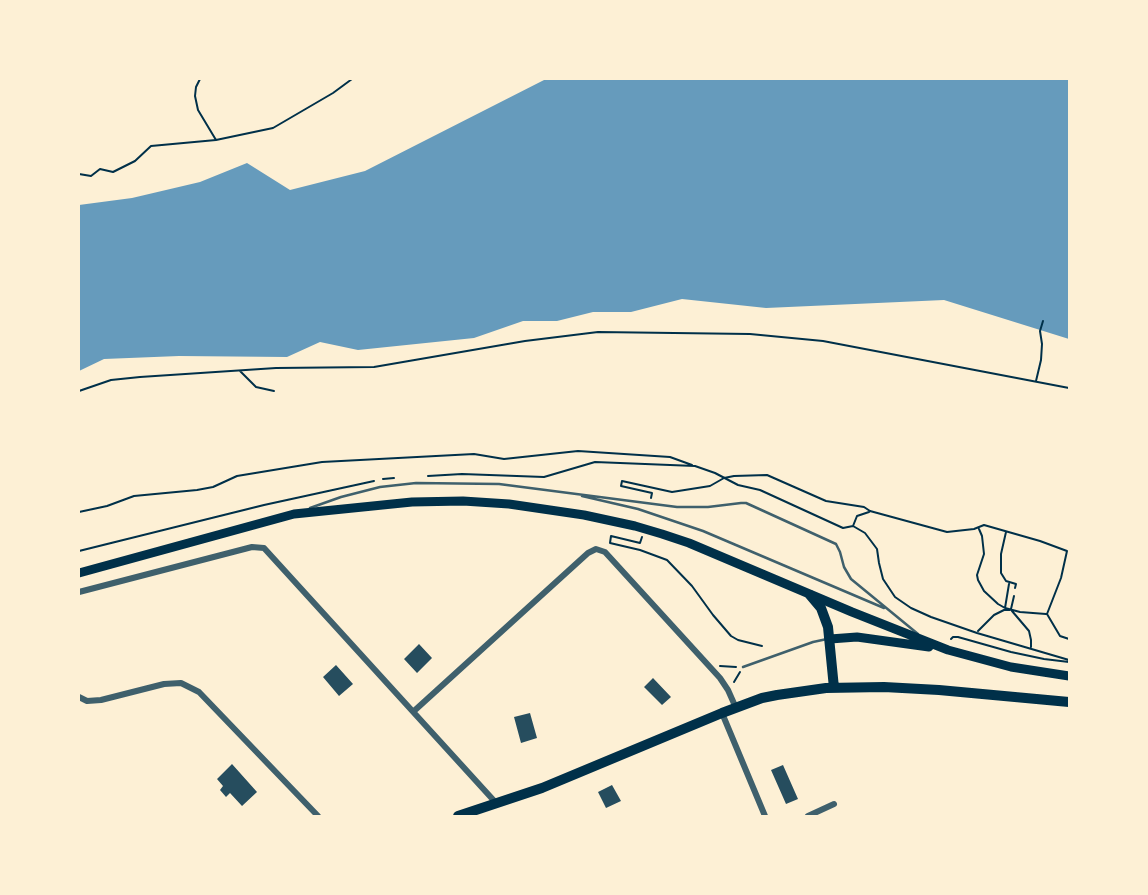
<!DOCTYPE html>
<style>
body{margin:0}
#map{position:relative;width:1148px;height:895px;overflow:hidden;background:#fdf0d5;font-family:Inter,sans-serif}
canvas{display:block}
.frame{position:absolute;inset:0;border:80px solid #fdf0d5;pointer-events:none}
</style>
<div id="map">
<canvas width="1148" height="895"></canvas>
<div class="frame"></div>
</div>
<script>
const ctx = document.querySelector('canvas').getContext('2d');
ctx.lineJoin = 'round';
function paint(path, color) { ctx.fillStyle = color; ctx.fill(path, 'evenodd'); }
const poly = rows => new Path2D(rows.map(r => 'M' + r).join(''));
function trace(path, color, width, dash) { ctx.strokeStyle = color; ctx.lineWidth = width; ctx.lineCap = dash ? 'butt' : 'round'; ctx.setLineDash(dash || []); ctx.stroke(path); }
const water = poly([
 [546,79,1069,79,1069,339,944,300,766,308,682,299,631,312,593,312,557,321,523,321,474,338,358,350,320,342,287,357,179,356,104,359,79,371,79,205,132,198,200,182,247,163,290,190,365,171]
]);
const building = poly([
 [419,644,432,658,417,673,404,659],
 [336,665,353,684,339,696,323,677],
 [653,678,671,697,662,705,644,687],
 [530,713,537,738,521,743,514,717],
 [232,764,257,792,242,806,230,793,226,797,220,790,223,786,217,779],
 [783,765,798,799,786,804,771,770],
 [612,785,621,801,606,808,598,792]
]);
const path = poly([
 [200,79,196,87,195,96,198,110,216,140],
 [79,174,91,176,100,169,113,172,135,161,151,146,216,140,273,128,333,93,352,79],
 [240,371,256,387,274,391],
 [1036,381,1041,360,1042,344,1040,331,1043,321],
 [79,391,111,380,140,377,276,368,374,367,525,341,598,332,750,334,823,341,1069,388],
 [428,476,462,474,544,477,595,462,695,466,715,473,738,485,760,490,843,528,853,526,865,533,877,549,879,563,883,579,895,597,911,608,931,617,977,633,1069,660],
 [383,479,394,478],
 [651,498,652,493,621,486,622,481,672,492,710,486,724,478,734,476,767,475,826,501,864,507,870,511,947,532,974,529,984,525,1040,541,1067,551,1061,578,1047,614,1060,636,1069,639],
 [79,512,107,506,134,496,197,490,213,487,237,476,322,462,474,454,504,459,578,451,670,457,692,465],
 [853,526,857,516,869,512],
 [979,529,982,536,984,554,977,575,978,580,984,591,998,604,1005,608,1020,612,1046,614],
 [1006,532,1001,554,1001,573,1006,581,1016,584,1015,588],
 [642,537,640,543,611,536,610,543,640,550,667,560,692,586,713,615,731,636,738,640,762,646],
 [79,551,264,505,374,481],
 [1005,608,1009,584],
 [1011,609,1014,596],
 [1012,611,1029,631,1031,640,1031,647],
 [978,631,994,615,1004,610,1010,610],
 [951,639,953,637,958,637,1011,652,1044,659,1069,662],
 [720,666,736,667],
 [734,682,740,672]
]);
const service = poly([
 [582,496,638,509,703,531,884,608],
 [310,508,341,497,380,487,416,483,499,484,677,507,708,507,741,503,746,503,836,544,840,552,844,567,851,579,918,634],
 [743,667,813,642,827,639]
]);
const minor = poly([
 [79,592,252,547,264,548,497,804],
 [79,697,87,701,101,700,164,684,181,683,199,692,318,816],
 [414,711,588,553,596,549,605,552,720,678,728,690,736,708],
 [722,713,765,816],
 [808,816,834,804]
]);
const secondary = poly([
 [79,573,294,514,412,502,463,501,509,504,584,515,635,526,662,534,689,543,852,612,948,650,1011,667,1069,676],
 [830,639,857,637,929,647]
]);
const primary = poly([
 [810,595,821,608,828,627,834,688],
 [458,816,542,788,722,713,762,698,777,695,826,688,884,687,939,690,1069,702]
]);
paint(water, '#669bbc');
paint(building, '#264d5e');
trace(path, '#003049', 2);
trace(service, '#3f606c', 2.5);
trace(minor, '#3f606c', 6);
trace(secondary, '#003049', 9);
trace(primary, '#003049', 10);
</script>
